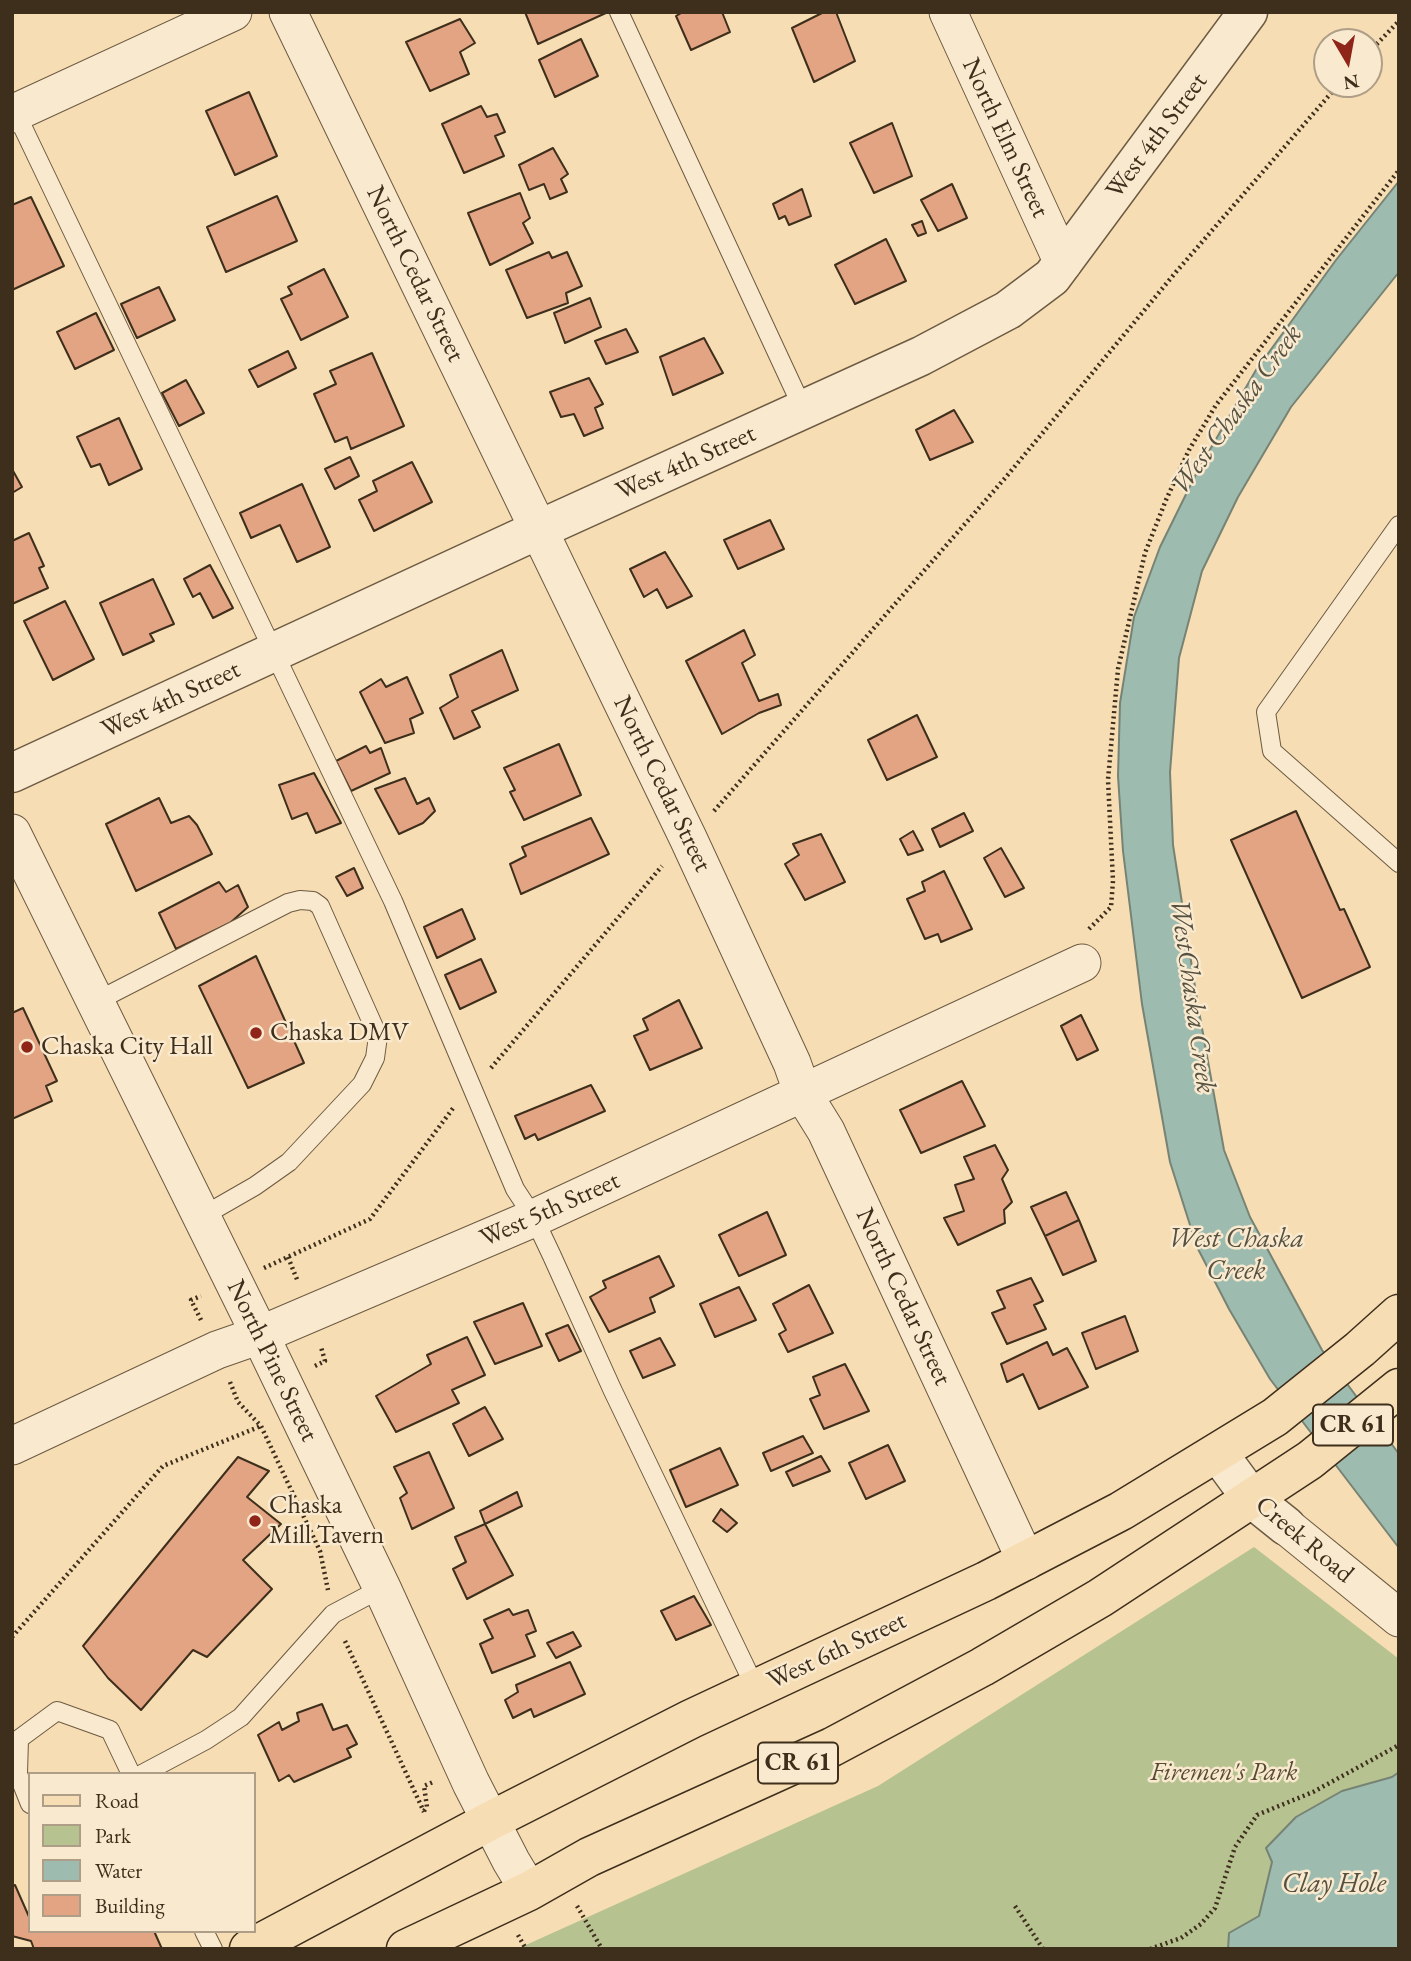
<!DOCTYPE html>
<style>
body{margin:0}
#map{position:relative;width:1411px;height:1961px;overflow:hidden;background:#f6ddb3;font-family:"EB Garamond",serif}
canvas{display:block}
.frame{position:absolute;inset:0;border:14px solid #3e2e1c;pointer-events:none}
.legend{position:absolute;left:28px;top:1772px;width:228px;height:161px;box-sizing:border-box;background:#f9e9ce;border:2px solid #ae9e87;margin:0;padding:9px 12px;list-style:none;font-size:21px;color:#3e2e1c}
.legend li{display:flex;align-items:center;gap:14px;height:35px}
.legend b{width:35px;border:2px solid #ae9e87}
.north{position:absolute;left:1313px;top:28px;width:70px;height:70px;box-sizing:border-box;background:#f9e9ce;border:2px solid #ae9e87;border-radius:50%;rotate:170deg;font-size:19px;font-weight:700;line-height:28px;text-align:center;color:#3e2e1c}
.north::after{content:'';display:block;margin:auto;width:24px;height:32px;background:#8f2418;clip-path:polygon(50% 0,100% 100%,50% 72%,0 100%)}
</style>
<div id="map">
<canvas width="1411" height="1961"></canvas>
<div class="frame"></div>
<ul class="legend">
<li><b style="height:9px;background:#f6ddb3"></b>Road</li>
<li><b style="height:19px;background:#b7c291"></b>Park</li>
<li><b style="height:19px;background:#9dbbae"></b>Water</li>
<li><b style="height:19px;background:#e2a483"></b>Building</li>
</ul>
<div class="north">N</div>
</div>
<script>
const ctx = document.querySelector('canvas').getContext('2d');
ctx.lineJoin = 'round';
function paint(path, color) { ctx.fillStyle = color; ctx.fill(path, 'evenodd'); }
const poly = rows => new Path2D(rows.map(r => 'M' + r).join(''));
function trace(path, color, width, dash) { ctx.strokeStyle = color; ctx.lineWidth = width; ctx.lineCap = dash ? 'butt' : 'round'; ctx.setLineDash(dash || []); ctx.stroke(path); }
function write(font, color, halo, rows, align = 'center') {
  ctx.font = font + ' "EB Garamond",serif'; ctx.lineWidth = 5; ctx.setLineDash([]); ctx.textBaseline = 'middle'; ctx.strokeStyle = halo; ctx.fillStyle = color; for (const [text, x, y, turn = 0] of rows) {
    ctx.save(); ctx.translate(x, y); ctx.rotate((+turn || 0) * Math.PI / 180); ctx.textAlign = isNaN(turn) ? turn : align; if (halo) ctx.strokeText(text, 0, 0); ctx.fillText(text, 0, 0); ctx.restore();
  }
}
const green = poly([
 [1254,1547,1399,1659,1399,1949,517,1949,878,1786]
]);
const water = poly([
 [1399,181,1399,272,1291,407,1238,497,1202,571,1179,658,1170,772,1173,845,1198,1006,1224,1150,1250,1217,1322,1350,1399,1454,1399,1548,1270,1379,1229,1309,1197,1247,1170,1162,1142,1004,1123,851,1118,776,1120,703,1134,617,1160,547,1197,472,1256,370,1336,260,1399,181],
 [1399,1772,1399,1949,1228,1949,1229,1933,1259,1916,1272,1862,1266,1848,1296,1817,1342,1791,1392,1777,1399,1772]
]);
const building = poly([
 [525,12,608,12,538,44,525,12],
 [683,12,722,12,730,32,691,50,676,16,683,12],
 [824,12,836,12,855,61,814,82,792,28,824,12],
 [460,19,475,43,460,52,469,74,430,91,406,42,460,19],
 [581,39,598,76,555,97,539,60,581,39],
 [249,92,277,156,235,175,206,111,249,92],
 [481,106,487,117,497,114,505,132,495,136,504,156,464,173,442,124,481,106],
 [892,123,912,176,874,193,850,143,892,123],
 [553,148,568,174,561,179,567,192,550,199,544,184,529,190,519,165,553,148],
 [952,184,967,218,938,231,921,200,952,184],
 [802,189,811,216,789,225,785,216,779,219,773,204,802,189],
 [520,193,530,218,523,223,533,243,490,265,468,213,520,193],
 [277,196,297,241,226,272,207,227,277,196],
 [31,197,64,266,12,290,12,205,31,197],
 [922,221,926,233,918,236,912,225,922,221],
 [886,239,906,281,855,304,835,265,886,239],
 [549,252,552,258,567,252,582,286,566,293,568,303,527,318,506,270,549,252],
 [324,269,348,317,301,340,281,299,292,294,288,287,324,269],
 [159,287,175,320,137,338,121,304,159,287],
 [590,298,601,327,565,343,554,313,590,298],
 [96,313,114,350,75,369,57,332,96,313],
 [626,329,638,352,606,364,595,341,626,329],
 [704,338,723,373,673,395,660,357,704,338],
 [288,351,296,368,258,387,249,370,288,351],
 [372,353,404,426,351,449,347,437,335,442,314,394,336,384,330,371,372,353],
 [589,378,603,404,595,408,603,428,584,436,574,414,561,417,550,392,589,378],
 [186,380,204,413,179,426,162,393,186,380],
 [954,410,973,442,930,460,916,430,954,410],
 [119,418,142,469,109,485,100,464,91,467,77,437,119,418],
 [350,457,359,476,335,489,325,469,350,457],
 [412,462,432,502,374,531,359,500,377,491,373,481,412,462],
 [12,469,22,487,12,493,12,469],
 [302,484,330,547,297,562,280,525,251,538,240,513,302,484],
 [770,520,784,549,738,569,724,540,770,520],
 [29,533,44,566,39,568,48,588,12,604,12,541,29,533],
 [665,552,692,596,667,608,657,589,644,597,630,569,665,552],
 [210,565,233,608,213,618,200,593,193,597,184,579,210,565],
 [153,579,174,624,150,634,154,641,123,655,100,603,153,579],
 [65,601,94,659,53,680,24,621,65,601],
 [744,630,755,655,742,663,759,701,778,694,781,705,759,713,722,734,686,661,744,630],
 [502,650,518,690,472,711,480,727,454,739,440,708,458,697,450,675,502,650],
 [407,677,423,713,410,719,414,733,385,743,360,692,381,679,386,687,407,677],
 [917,715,937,757,887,780,868,740,917,715],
 [559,744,581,795,524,820,510,792,515,790,504,768,559,744],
 [366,746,370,753,381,748,390,773,351,791,336,761,366,746],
 [314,773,341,823,316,833,307,813,292,819,279,785,314,773],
 [405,778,417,804,429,798,435,811,423,823,399,834,375,789,405,778],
 [159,798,171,823,189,816,197,825,212,854,136,891,106,824,159,798],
 [1296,811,1340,910,1344,909,1370,967,1302,998,1231,840,1296,811],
 [964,813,973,831,940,847,932,829,964,813],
 [591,818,609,854,521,894,510,864,526,856,522,847,591,818],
 [913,831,923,850,908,855,900,839,913,831],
 [821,834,845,882,805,900,785,864,799,855,793,844,821,834],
 [1001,848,1024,888,1005,897,984,858,1001,848],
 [354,868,363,888,347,896,336,877,354,868],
 [944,871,972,929,941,942,938,934,925,939,907,899,925,891,922,882,944,871],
 [219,882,226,892,238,885,248,907,230,923,176,949,159,913,219,882],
 [462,909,475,939,437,958,424,927,462,909],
 [256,956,304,1063,248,1088,199,986,256,956],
 [481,959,496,992,460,1009,445,975,481,959],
 [679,1000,702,1048,650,1070,634,1036,648,1030,643,1019,679,1000],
 [23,1008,57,1081,46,1086,52,1101,12,1119,12,1013,23,1008],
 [1081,1015,1098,1050,1077,1060,1061,1026,1081,1015],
 [962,1081,985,1126,921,1153,900,1110,962,1081],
 [591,1085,605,1111,538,1140,535,1134,525,1139,515,1116,591,1085],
 [995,1145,1008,1170,1002,1179,1012,1202,1004,1210,1005,1223,958,1245,944,1218,964,1211,955,1185,974,1179,964,1157,995,1145],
 [1066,1192,1079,1220,1045,1236,1031,1207,1066,1192],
 [767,1212,786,1255,739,1276,719,1235,767,1212],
 [1079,1220,1096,1261,1063,1275,1045,1236,1079,1220],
 [659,1256,674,1286,650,1298,655,1312,609,1332,590,1297,606,1288,603,1281,659,1256],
 [1031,1278,1043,1301,1034,1305,1046,1329,1007,1344,992,1313,1005,1308,997,1291,1031,1278],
 [809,1285,833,1333,788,1352,779,1334,786,1330,773,1304,809,1285],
 [739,1287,756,1320,715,1337,700,1304,739,1287],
 [523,1303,542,1346,495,1364,474,1322,523,1303],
 [1125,1316,1138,1351,1096,1369,1082,1333,1125,1316],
 [568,1325,581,1351,559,1361,546,1334,568,1325],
 [467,1337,485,1375,452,1390,459,1403,396,1432,376,1396,431,1364,427,1355,467,1337],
 [660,1338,675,1365,643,1378,630,1351,660,1338],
 [1047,1342,1053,1355,1067,1348,1088,1387,1039,1409,1023,1374,1007,1382,1001,1364,1047,1342],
 [845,1364,869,1411,824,1429,810,1399,820,1395,813,1377,845,1364],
 [485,1407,503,1439,469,1456,453,1424,485,1407],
 [803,1436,813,1453,771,1471,763,1453,803,1436],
 [888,1445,905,1481,866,1499,849,1463,888,1445],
 [720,1448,738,1485,686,1507,670,1470,720,1448],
 [429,1452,454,1508,412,1529,400,1498,407,1493,394,1467,429,1452],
 [821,1456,830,1471,793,1486,786,1472,821,1456],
 [238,1457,269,1471,247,1497,281,1524,243,1560,272,1589,207,1657,193,1650,141,1710,108,1678,83,1646,238,1457],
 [517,1492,522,1506,485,1524,480,1511,517,1492],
 [721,1509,737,1523,727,1532,713,1521,721,1509],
 [485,1524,513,1575,467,1599,453,1569,466,1562,455,1537,485,1524],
 [694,1596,711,1625,676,1640,661,1611,694,1596],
 [509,1609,513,1615,528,1610,536,1631,526,1635,535,1656,492,1673,480,1644,493,1638,484,1620,509,1609],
 [573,1632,581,1646,556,1658,547,1643,573,1632],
 [570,1662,585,1694,534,1717,531,1709,513,1718,505,1700,518,1692,516,1685,570,1662],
 [322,1704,333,1730,347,1725,357,1744,347,1749,351,1757,294,1782,289,1775,279,1781,258,1735,279,1722,282,1730,299,1721,297,1713,322,1704],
 [15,1885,30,1919,30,1931,154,1931,162,1949,34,1949,31,1941,12,1936,12,1886,15,1885]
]);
const path = poly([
 [1369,52,1399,21],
 [714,811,1006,477,1176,272,1339,84],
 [1089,929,1111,907,1113,881,1108,780,1118,669,1145,553,1166,500,1189,450,1216,405,1399,170],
 [491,1068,662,866],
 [288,1257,298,1282],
 [264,1268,370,1219,454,1107],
 [201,1320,191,1300,201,1296],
 [315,1366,325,1361,321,1347],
 [230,1382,238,1402,261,1426,320,1551,328,1590],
 [12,1637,163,1466,261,1426],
 [345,1641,424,1812],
 [424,1811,427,1807,424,1786,433,1782],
 [577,1906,602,1949],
 [1015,1906,1043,1949],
 [518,1935,526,1949],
 [1150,1949,1181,1938,1201,1924,1215,1908,1235,1847,1257,1815,1313,1792,1399,1745]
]);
const service = poly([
 [619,12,804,411],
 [14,109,393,901,515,1189,534,1218,552,1256,612,1389,756,1689],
 [1399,525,1266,712,1272,751,1399,863],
 [95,1002,288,903,300,900,313,901,320,906,378,1036,375,1058,362,1084,289,1162,255,1186,201,1217],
 [142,1774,206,1740,241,1717,333,1614,382,1588],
 [30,1804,18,1774,19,1739,57,1711,110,1730,131,1774],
 [204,1931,213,1949]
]);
const minor = poly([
 [288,12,688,838,792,1063,803,1094,826,1131,1026,1561],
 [948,12,1063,263],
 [12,114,233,12],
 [12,833,260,1335,382,1588,471,1783,511,1861,529,1891],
 [12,1446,217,1350,260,1335,534,1218,1082,963],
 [1286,1526,1399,1618]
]);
const tertiary = poly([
 [12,773,540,529,921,356,1008,310,1052,277,1248,12],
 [1218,1453,1251,1498,1286,1526]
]);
const primary = poly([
 [249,1949,490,1821,691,1719,986,1581,1121,1511,1275,1417,1360,1349,1399,1314],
 [406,1949,529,1891,589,1857,832,1747,982,1667,1100,1598,1310,1460,1399,1388]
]);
const markers = [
 [256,1033,7,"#8f2418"],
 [27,1047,7,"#8f2418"],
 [255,1521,7,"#8f2418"]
];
const shields = [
 [1353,1425,80],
 [798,1763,80]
];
const shieldNames = [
 ["CR 61",1353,1425],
 ["CR 61",798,1763]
];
const streetNames = [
 ["West 4th Street",1157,136,-53],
 ["North Elm Street",1005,138,65],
 ["North Cedar Street",415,274,64],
 ["West 4th Street",686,463,-24],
 ["West 4th Street",171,700,-25],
 ["North Cedar Street",662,784,64],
 ["West 5th Street",550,1210,-24],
 ["North Cedar Street",903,1297,65],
 ["North Pine Street",272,1361,64],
 ["Creek Road",1304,1540,40],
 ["West 6th Street",837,1651,-25]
];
const poiNames = [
 ["Chaska DMV",270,1033],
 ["Chaska City Hall",41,1047],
 ["Chaska",269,1506],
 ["Mill Tavern",269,1536]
];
const parkNames = [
 ["Firemen's Park",1224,1773]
];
const waterNames = [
 ["West Chaska Creek",1237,410,-54],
 ["WestChaska Creek",1192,996,82],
 ["West Chaska",1236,1239],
 ["Creek",1236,1271],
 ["Clay Hole",1334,1884]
];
paint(green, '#b7c291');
paint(water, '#9dbbae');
trace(water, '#778374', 2);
paint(building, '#e2a483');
trace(building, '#3e2e1c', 2);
trace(service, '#6c5a42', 20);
trace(minor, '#6c5a42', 39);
trace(tertiary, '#6c5a42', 41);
trace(primary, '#3e2e1c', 41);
trace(path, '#3e2e1c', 4.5, [2, 3.5]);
trace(service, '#f9e9ce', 18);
trace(minor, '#f9e9ce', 37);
trace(tertiary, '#f9e9ce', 38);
trace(primary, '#f6ddb3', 38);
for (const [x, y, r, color] of markers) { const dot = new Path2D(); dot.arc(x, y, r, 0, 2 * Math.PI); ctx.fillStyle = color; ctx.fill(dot); trace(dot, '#f9e9ce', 2.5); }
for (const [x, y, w] of shields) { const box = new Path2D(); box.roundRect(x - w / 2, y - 20.5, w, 41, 5); ctx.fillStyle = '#f9e9ce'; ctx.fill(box); trace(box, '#3e2e1c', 2); }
write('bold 24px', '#3e2e1c', null, shieldNames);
write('26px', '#3e2e1c', '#f9e9ce', streetNames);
write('26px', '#3e2e1c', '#f9e9ce', poiNames, 'left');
write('italic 26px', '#564c33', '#f9e9ce', parkNames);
write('italic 28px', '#565140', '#f9e9ce', waterNames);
</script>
